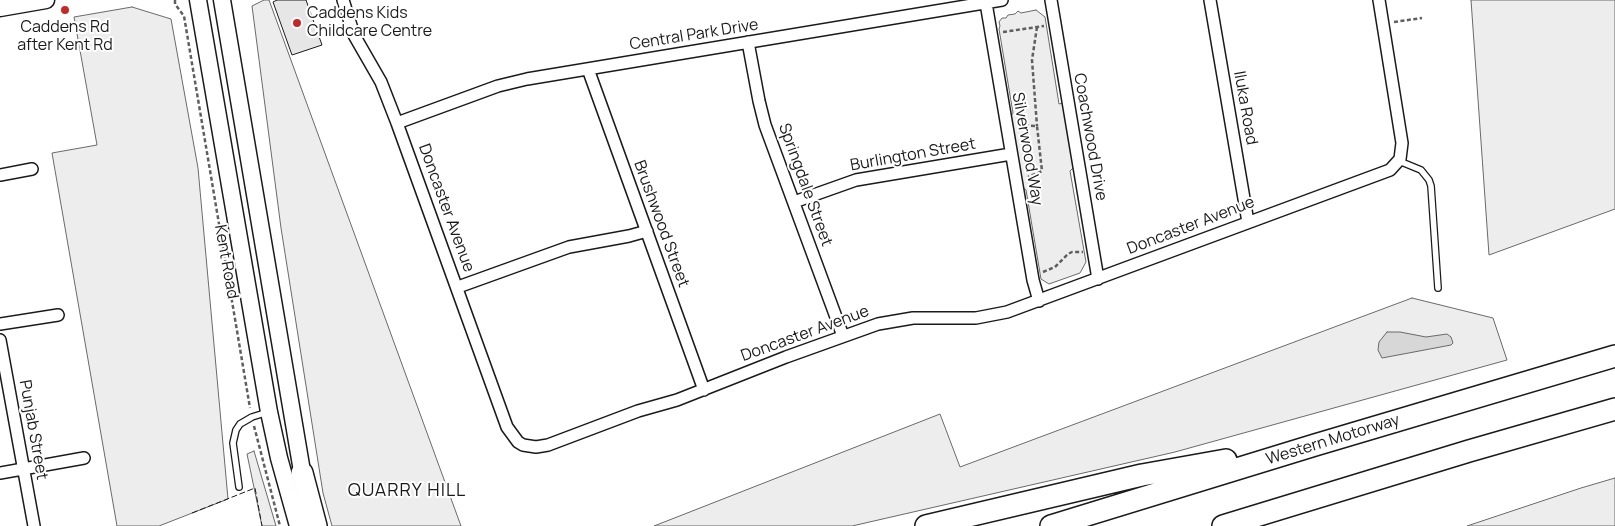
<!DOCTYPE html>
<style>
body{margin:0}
canvas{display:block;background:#fff}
</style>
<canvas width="1615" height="526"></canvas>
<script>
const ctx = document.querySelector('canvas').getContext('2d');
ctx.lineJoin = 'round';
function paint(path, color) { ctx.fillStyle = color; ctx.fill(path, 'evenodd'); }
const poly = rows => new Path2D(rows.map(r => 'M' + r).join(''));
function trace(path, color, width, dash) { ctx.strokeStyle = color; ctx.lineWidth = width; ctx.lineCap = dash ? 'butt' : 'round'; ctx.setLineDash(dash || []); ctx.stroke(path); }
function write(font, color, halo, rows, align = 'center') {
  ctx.font = font + ' Manrope,sans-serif'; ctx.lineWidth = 4; ctx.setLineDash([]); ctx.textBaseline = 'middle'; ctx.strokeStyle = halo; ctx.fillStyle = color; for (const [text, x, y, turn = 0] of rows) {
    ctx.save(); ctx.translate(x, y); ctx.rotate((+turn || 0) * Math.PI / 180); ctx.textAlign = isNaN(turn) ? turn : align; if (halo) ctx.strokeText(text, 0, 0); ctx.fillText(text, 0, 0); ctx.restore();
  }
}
const built = poly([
 [264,0,269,0,461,526,332,526,323,493,281,228,252,6,264,0],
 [1471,0,1615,0,1615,209,1489,255,1471,0],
 [132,7,171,19,198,168,228,499,159,526,117,526,52,153,97,145,74,17,132,7],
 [1036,10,1045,17,1059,104,1063,103,1065,106,1075,166,1070,171,1086,262,1080,273,1049,284,1041,279,1026,190,1021,186,1009,119,1013,113,999,29,1000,26,999,22,1002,18,1006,18,1008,15,1015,14,1018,11,1021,13,1036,10],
 [1412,298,1493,318,1507,360,1175,452,852,526,654,526,940,414,960,467,1412,298],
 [254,451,276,526,262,526,247,454,254,451],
 [1615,478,1615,526,1467,526,1581,488,1615,478]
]);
const water = poly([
 [1387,332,1400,332,1426,337,1447,334,1451,337,1453,343,1451,345,1382,358,1378,350,1379,342,1387,332]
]);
const building = poly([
 [277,0,306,0,322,45,292,55,273,2,277,0]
]);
const path = poly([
 [175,0,175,4,184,16,250,408],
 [1394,22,1422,18],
 [1037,27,1032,60,1037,126],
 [1003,32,1044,26],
 [1018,125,1037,126,1042,171,1028,177],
 [1043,272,1055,267,1068,254,1072,252,1083,252],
 [254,426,280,526]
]);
const lane = poly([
 [1399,161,1421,170,1429,180,1431,186,1438,288],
 [239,487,233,443,236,430,240,424,252,417,268,412]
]);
const street = poly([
 [343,0,354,35,381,82,397,123,507,427,518,442,523,445,536,447,548,445,638,411,677,400,786,357,878,324,913,318,976,318,1007,312,1390,170,1400,159,1402,143,1379,0],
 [1051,0,1098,279],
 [1210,0,1248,222],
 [986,3,1033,280,1039,301],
 [748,42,759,101,765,125,843,336],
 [588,69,704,390],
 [397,123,498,86,527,79,1002,0],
 [0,175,32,169],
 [794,202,856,180,1011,154],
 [458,287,569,247,629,236,647,231],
 [0,324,58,315],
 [0,340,34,526],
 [0,473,84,458]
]);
const secondary = poly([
 [198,0,269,412,279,458,298,526],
 [222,0,304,483],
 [0,8,46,0]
]);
const highway = poly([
 [302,473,316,526],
 [926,526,1142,475,1226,460],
 [1051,526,1315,445,1615,356],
 [1223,526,1469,451,1615,409]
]);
const fence = poly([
 [192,513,255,488,262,526]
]);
const markers = [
 [65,10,5,"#c62828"],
 [297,23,5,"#c62828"]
];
const poiNames = [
 ["Caddens Kids",307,14],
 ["Childcare Centre",307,32],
 ["Caddens Rd",65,28,"center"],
 ["after Kent Rd",65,46,"center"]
];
const streetNames = [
 ["Central Park Drive",694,35,-9],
 ["Iluka Road",1245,108,80],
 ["Coachwood Drive",1090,137,80],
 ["Silverwood Way",1027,149,80],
 ["Burlington Street",913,155,-10],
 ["Springdale Street",805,185,70],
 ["Doncaster Avenue",446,208,70],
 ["Brushwood Street",661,224,70],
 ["Doncaster Avenue",1191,226,-21],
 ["Kent Road",226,262,80],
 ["Doncaster Avenue",805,334,-20],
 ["Punjab Street",33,430,80],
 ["Western Motorway",1333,440,-17]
];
const neighbourhoodNames = [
 ["QUARRY HILL",407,491]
];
paint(built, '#ededed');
trace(built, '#6a6a6a', 1);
paint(water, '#d7d7d7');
trace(water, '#6a6a6a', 1);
paint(building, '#e6e6e6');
trace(building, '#1a1a1a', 1);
trace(lane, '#1a1a1a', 8);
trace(street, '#1a1a1a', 14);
trace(secondary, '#1a1a1a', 19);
trace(highway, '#1a1a1a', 24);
trace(path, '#5f5f5f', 2.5, [4, 2.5]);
trace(lane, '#fff', 5.5);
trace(street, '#fff', 11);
trace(secondary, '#fff', 16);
trace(highway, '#fff', 21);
trace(fence, '#1a1a1a', 1, [6, 2.5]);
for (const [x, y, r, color] of markers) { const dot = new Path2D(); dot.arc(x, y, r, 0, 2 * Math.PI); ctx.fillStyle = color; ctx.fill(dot); trace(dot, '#fff', 2); }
write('16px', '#1a1a1a', '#fff', poiNames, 'left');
write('16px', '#1a1a1a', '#fff', streetNames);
ctx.letterSpacing = '1px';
write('18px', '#1a1a1a', '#fff', neighbourhoodNames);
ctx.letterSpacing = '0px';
</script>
